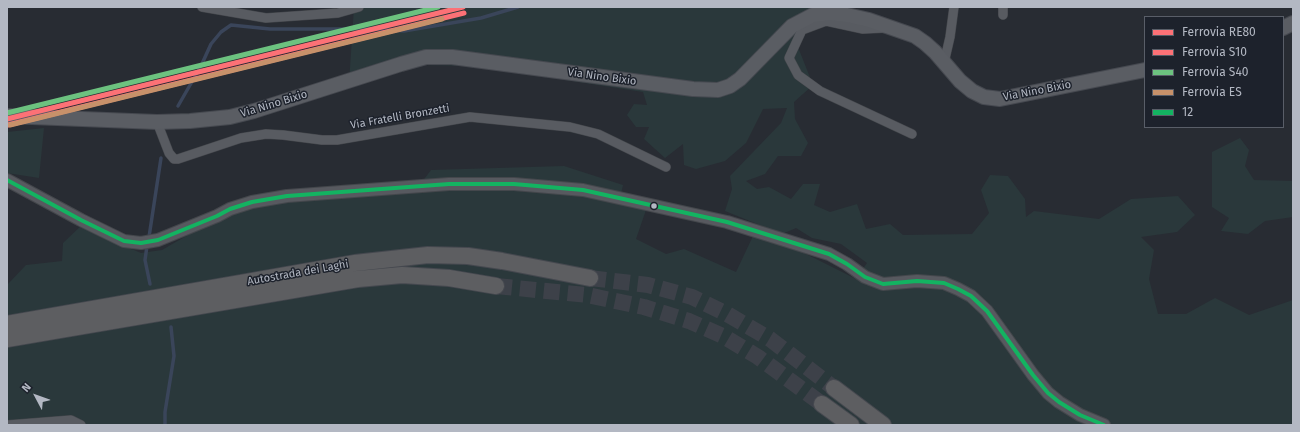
<!DOCTYPE html>
<style>
body{margin:0}
#map{position:relative;width:1300px;height:432px;overflow:hidden;background:#282c33;font-family:"Fira Sans",sans-serif}
canvas{display:block}
.frame{position:absolute;inset:0;border:8px solid #b3b8c3;pointer-events:none}
.legend{position:absolute;left:1144px;top:16px;width:140px;height:112px;box-sizing:border-box;background:#1d222c;border:1px solid #595e68;margin:0;padding:5px 7px;list-style:none;font-size:12px;color:#b3b8c3}
.legend li{display:flex;align-items:center;gap:8px;height:20px}
.legend b{width:20px;border:1px solid #595e68}
.north{position:absolute;left:16px;top:376px;width:40px;height:40px;-webkit-text-stroke:3px #1d222c;paint-order:stroke;rotate:311deg;font-size:11px;font-weight:700;line-height:16px;text-align:center;color:#b3b8c3}
.north::after{content:'';display:block;margin:auto;width:14px;height:18px;background:#b3b8c3;clip-path:polygon(50% 0,100% 100%,50% 72%,0 100%)}
</style>
<div id="map">
<canvas width="1300" height="432"></canvas>
<div class="frame"></div>
<ul class="legend">
<li><b style="height:5px;background:#fc7176"></b>Ferrovia RE80</li>
<li><b style="height:5px;background:#fc7176"></b>Ferrovia S10</li>
<li><b style="height:5px;background:#6cc27f"></b>Ferrovia S40</li>
<li><b style="height:5px;background:#c7916a"></b>Ferrovia ES</li>
<li><b style="height:5px;background:#13b361"></b>12</li>
</ul>
<div class="north">N</div>
</div>
<script>
const ctx = document.querySelector('canvas').getContext('2d');
ctx.lineJoin = 'round';
function paint(path, color) { ctx.fillStyle = color; ctx.fill(path, 'evenodd'); }
const poly = rows => new Path2D(rows.map(r => 'M' + r).join(''));
function trace(path, color, width, dash) { ctx.strokeStyle = color; ctx.lineWidth = width; ctx.lineCap = dash ? 'butt' : 'round'; ctx.setLineDash(dash || []); ctx.stroke(path); }
function write(font, color, halo, rows, align = 'center') {
  ctx.font = font + ' "Fira Sans",sans-serif'; ctx.lineWidth = 3; ctx.setLineDash([]); ctx.textBaseline = 'middle'; ctx.strokeStyle = halo; ctx.fillStyle = color; for (const [text, x, y, turn = 0] of rows) {
    ctx.save(); ctx.translate(x, y); ctx.rotate((+turn || 0) * Math.PI / 180); ctx.textAlign = isNaN(turn) ? turn : align; if (halo) ctx.strokeText(text, 0, 0); ctx.fillText(text, 0, 0); ctx.restore();
  }
}
const green = poly([
 [354,7,820,7,798,47,813,85,794,102,795,119,808,143,801,156,778,156,765,174,746,181,757,189,769,187,791,199,803,184,820,184,814,205,830,212,857,204,866,229,890,224,903,235,972,234,989,213,981,190,990,175,1008,176,1025,199,1026,217,1034,211,1099,219,1131,199,1178,196,1195,215,1177,232,1141,237,1154,250,1149,279,1158,314,1186,314,1215,298,1249,315,1293,300,1293,425,7,425,7,285,26,265,62,261,63,243,84,223,105,238,141,253,162,250,200,228,259,203,416,190,431,170,564,166,623,185,619,202,646,210,636,239,666,254,684,249,736,272,753,236,788,245,856,279,867,263,841,244,812,238,796,228,782,234,725,211,732,189,730,176,781,123,787,108,763,109,746,143,725,161,696,169,684,165,683,144,665,158,644,139,649,127,636,127,627,115,634,104,647,105,643,92,475,66,422,65,349,83],
 [44,128,39,178,7,173,7,132],
 [1240,138,1249,150,1245,166,1254,180,1293,181,1293,217,1265,221,1248,234,1221,231,1229,218,1212,207,1212,152]
]);
const stream = poly([
 [178,106,201,66,211,44,221,32,231,25,270,29,379,29,404,31,481,18,518,7],
 [149,237,161,158],
 [147,246,145,260,150,284],
 [165,425,165,412,174,356,171,327]
]);
const highwayTunnel = poly([
 [590,278,648,285,692,297,727,314,770,339,834,388],
 [496,286,587,295,644,307,689,321,723,336,758,357,822,404]
]);
const street = poly([
 [202,7,266,18,338,13,359,7],
 [1003,7,1003,15],
 [884,28,863,29,826,21,802,30,789,58,798,75,820,91,912,134],
 [944,63,950,37,954,7],
 [157,122,169,153,174,159,178,159,241,138,266,134,283,135,322,140,337,140,470,117,570,127,598,134,666,167],
 [7,425,71,420,81,425]
]);
const secondary = poly([
 [7,180,81,220,124,241,141,243,158,240,217,216,230,209,252,202,287,196,449,184,514,184,583,190,727,222,829,254,847,264,865,277,883,284,917,281,944,283,958,289,971,296,987,311,1033,375,1048,393,1059,402,1080,415,1104,425]
]);
const primary = poly([
 [1283,28,1293,23],
 [7,116,157,122,190,121,230,117,254,111,401,64,426,57,452,57,693,89,718,90,730,86,740,79,792,26,813,15,830,13,847,15,869,20,915,36,925,43,935,52,960,81,972,91,984,97,1000,99,1145,70]
]);
const highway = poly([
 [7,324,355,263,428,255,468,256,502,261,590,278],
 [7,339,358,279,402,275,449,278,496,286],
 [834,388,883,425],
 [822,404,851,425]
]);
const bus1 = poly([
 [7,180,81,220,124,241,141,243,158,240,217,216,230,209,252,202,287,196,449,184,514,184,583,190,727,222,829,254,847,264,865,277,883,284,917,281,944,283,958,289,971,296,987,311,1033,375,1048,393,1059,402,1080,415,1104,425]
]);
const rail1 = poly([
 [7,119,463,7]
]);
const rail2 = poly([
 [8,125,464,13]
]);
const rail3 = poly([
 [7,113,438,7]
]);
const rail4 = poly([
 [10,125,442,19]
]);
const markers = [
 [654,206,3.5,"#b3b8c3"]
];
const streetNames = [
 ["Via Nino Bixio",602,77,8],
 ["Via Nino Bixio",1037,91,-11],
 ["Via Nino Bixio",274,104,-17],
 ["Via Fratelli Bronzetti",400,117,-10],
 ["Autostrada dei Laghi",298,273,-10]
];
paint(green, '#2a383b');
trace(stream, '#3a455a', 3.5);
trace(highwayTunnel, '#3d4149', 16, [16, 8]);
trace(street, '#44474c', 10);
trace(secondary, '#44474c', 14);
trace(primary, '#464950', 16);
trace(highway, '#45484f', 18);
trace(street, '#585b61', 9);
trace(secondary, '#57595f', 12);
trace(primary, '#5a5d63', 14);
trace(highway, '#5d5e61', 16);
trace(bus1, '#13b361', 4);
trace(rail1, '#fc7176', 5);
trace(rail2, '#fc7176', 5);
trace(rail3, '#6cc27f', 5);
trace(rail4, '#c7916a', 5);
for (const [x, y, r, color] of markers) { const dot = new Path2D(); dot.arc(x, y, r, 0, 2 * Math.PI); ctx.fillStyle = color; ctx.fill(dot); trace(dot, '#1d222c', 1.5); }
write('11px', '#b3b8c3', '#1d222c', streetNames);
</script>
